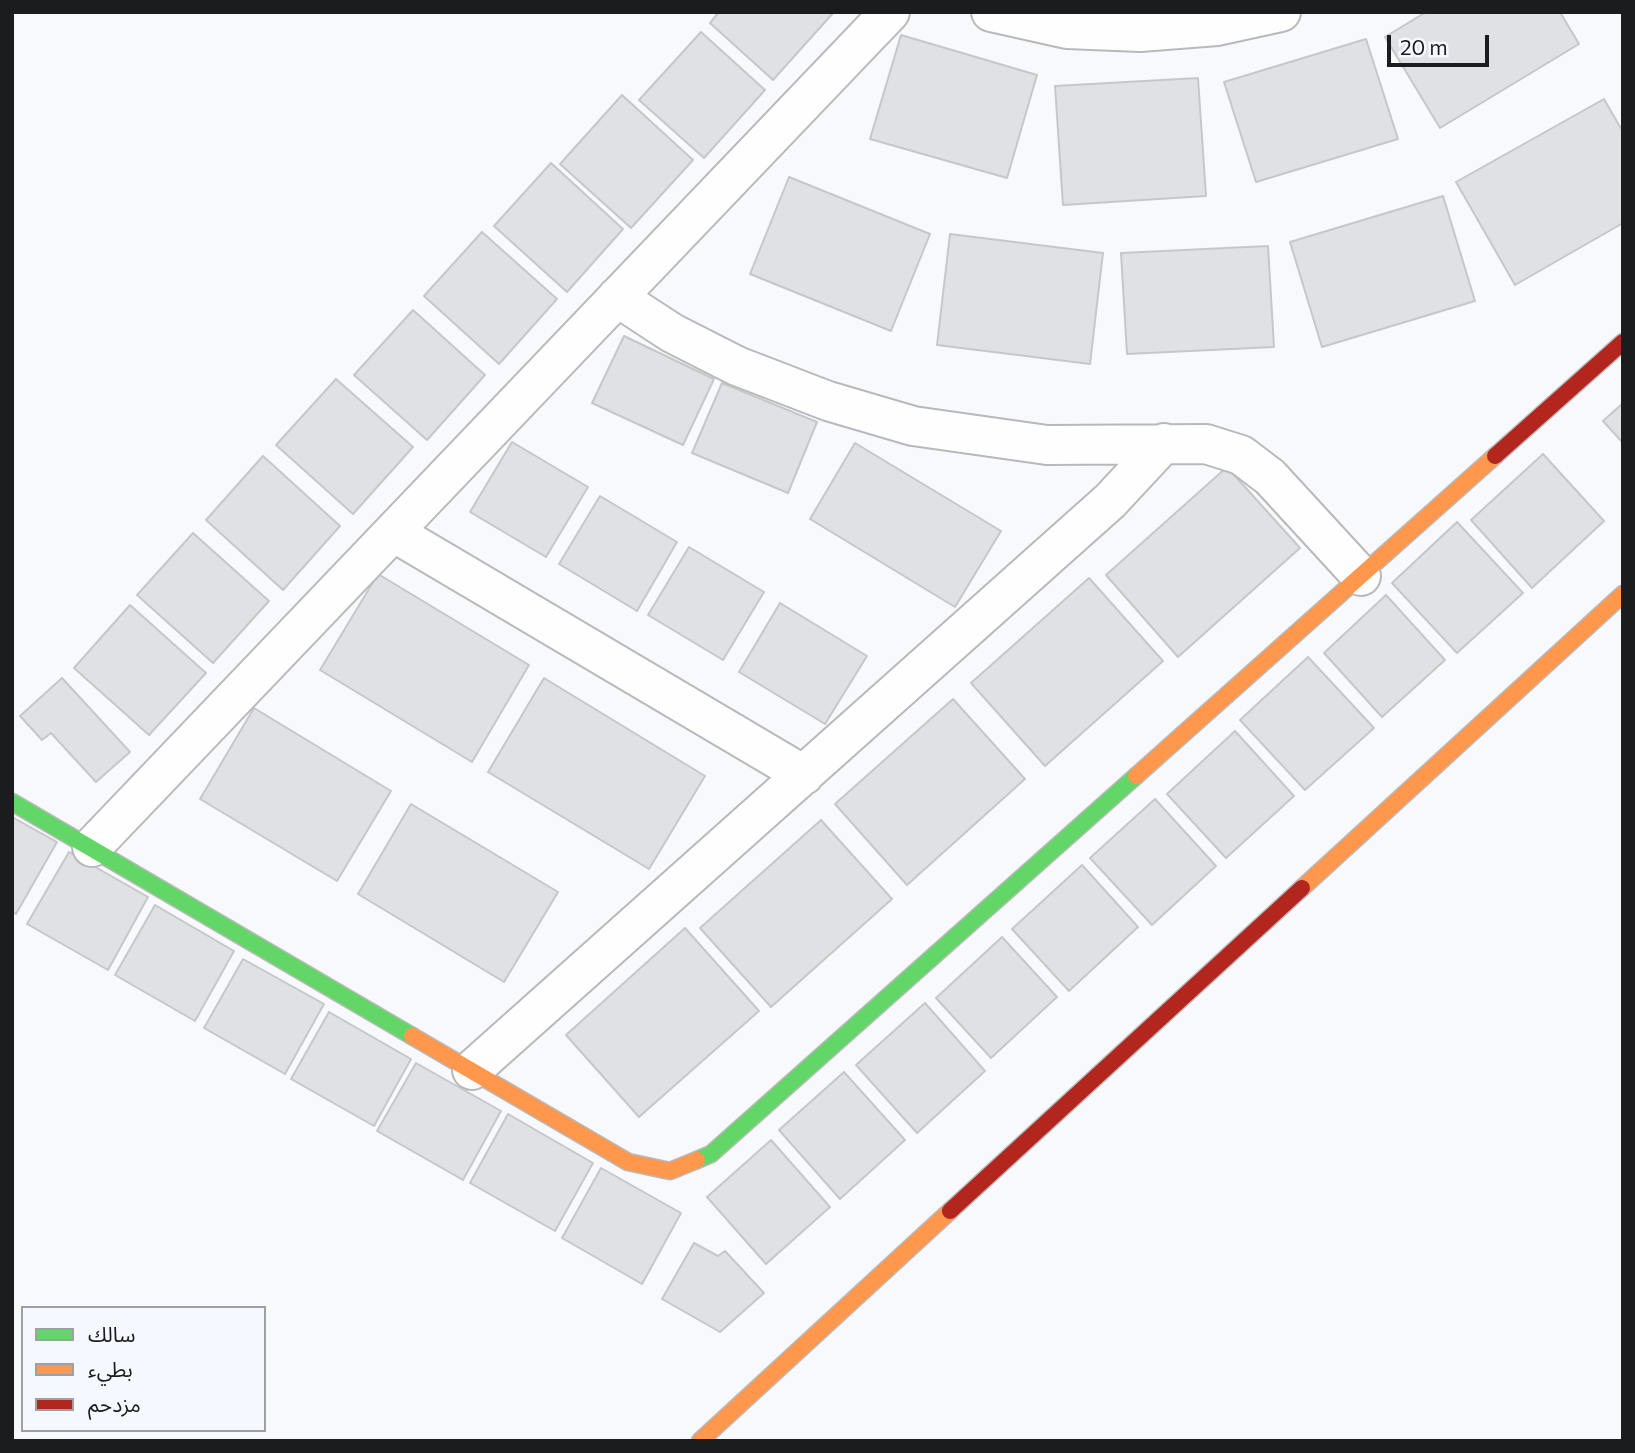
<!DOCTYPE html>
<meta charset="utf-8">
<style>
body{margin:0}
#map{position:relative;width:1635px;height:1453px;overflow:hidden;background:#f8f9fd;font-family:Commissioner,"Noto Sans Arabic",sans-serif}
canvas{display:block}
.frame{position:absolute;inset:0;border:14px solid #1b1c1e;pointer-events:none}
.legend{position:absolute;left:21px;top:1306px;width:245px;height:126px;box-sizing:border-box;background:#f6f8ff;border:2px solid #9ea0a5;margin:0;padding:9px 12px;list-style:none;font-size:21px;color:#1b1c1e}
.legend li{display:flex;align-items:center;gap:14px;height:35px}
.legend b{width:35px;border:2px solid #9ea0a5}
.scale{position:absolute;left:1387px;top:35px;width:102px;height:32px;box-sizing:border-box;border:4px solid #1b1c1e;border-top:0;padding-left:9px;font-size:21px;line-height:24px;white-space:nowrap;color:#1b1c1e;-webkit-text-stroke:5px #f6f8ff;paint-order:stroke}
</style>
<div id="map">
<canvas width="1635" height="1453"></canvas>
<div class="frame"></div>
<ul class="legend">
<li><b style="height:9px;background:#63d668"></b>سالك</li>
<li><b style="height:9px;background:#ff974d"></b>بطيء</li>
<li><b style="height:9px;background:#b3261e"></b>مزدحم</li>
</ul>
<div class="scale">20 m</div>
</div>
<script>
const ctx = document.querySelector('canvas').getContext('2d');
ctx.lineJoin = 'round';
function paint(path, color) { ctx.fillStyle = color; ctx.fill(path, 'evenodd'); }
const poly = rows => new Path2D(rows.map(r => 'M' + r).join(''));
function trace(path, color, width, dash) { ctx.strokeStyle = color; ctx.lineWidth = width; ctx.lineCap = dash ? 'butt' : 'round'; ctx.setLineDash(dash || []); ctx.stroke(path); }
const building = poly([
 [719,12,834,12,773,80,710,23,719,12],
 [1426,12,1560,12,1579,44,1440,128,1385,37,1426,12],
 [701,32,765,90,704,158,639,100,701,32],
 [901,35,1037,75,1007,178,870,139,901,35],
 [1366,39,1398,139,1256,182,1224,82,1366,39],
 [1198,78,1206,196,1063,205,1055,86,1198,78],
 [622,95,693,160,631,228,560,164,622,95],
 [1604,99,1623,132,1623,223,1515,285,1456,182,1604,99],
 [551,163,623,229,567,292,494,226,551,163],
 [789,177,930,234,891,331,750,274,789,177],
 [1443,196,1475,301,1322,347,1290,242,1443,196],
 [482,232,557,299,499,364,424,296,482,232],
 [950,234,1103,253,1090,364,937,345,950,234],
 [1268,246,1274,347,1127,354,1121,253,1268,246],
 [413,310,485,375,427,440,354,375,413,310],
 [624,336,714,379,683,445,592,403,624,336],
 [336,379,413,447,353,514,276,445,336,379],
 [722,383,817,422,788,493,692,453,722,383],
 [1623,403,1623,443,1603,421,1623,403],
 [512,442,588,487,546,557,470,512,512,442],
 [855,443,1001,531,955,607,810,519,855,443],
 [1543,454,1604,521,1532,588,1471,520,1543,454],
 [263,456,340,526,283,590,206,520,263,456],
 [1227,467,1300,548,1178,657,1106,575,1227,467],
 [600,496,677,542,637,611,559,564,600,496],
 [1457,522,1523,593,1457,653,1392,583,1457,522],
 [193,533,269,601,213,663,137,595,193,533],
 [689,547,764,592,723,660,648,615,689,547],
 [378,574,529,665,472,762,320,670,378,574],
 [1089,578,1163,661,1045,766,971,683,1089,578],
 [1386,595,1445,660,1382,717,1324,653,1386,595],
 [780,603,867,656,825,724,739,672,780,603],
 [130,605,206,673,149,735,74,668,130,605],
 [1308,657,1374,728,1305,790,1240,720,1308,657],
 [62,678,130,752,96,782,51,733,42,740,20,716,62,678],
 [544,678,705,776,649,869,488,772,544,678],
 [953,699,1025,779,907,885,835,804,953,699],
 [254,708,391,791,337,881,200,799,254,708],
 [1235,731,1294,796,1226,858,1167,794,1235,731],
 [1155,799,1216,866,1152,925,1090,858,1155,799],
 [411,804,558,892,504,982,358,894,411,804],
 [12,817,57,842,16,914,12,912,12,817],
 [821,820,892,899,771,1007,700,928,821,820],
 [69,852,148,897,108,970,27,924,69,852],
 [1082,865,1138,927,1069,991,1012,929,1082,865],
 [155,905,234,951,195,1021,115,975,155,905],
 [685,928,759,1011,639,1117,566,1035,685,928],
 [1002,937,1057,997,991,1058,936,998,1002,937],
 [243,959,324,1004,285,1074,204,1028,243,959],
 [925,1003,985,1071,917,1133,856,1065,925,1003],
 [329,1012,411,1059,374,1126,291,1079,329,1012],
 [416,1063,501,1111,463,1180,377,1131,416,1063],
 [844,1072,905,1140,840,1199,779,1130,844,1072],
 [508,1114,593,1163,555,1231,470,1183,508,1114],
 [771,1140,830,1207,766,1264,707,1197,771,1140],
 [601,1168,681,1213,642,1284,562,1238,601,1168],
 [694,1243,718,1256,725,1251,764,1293,720,1332,662,1299,694,1243]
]);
const street = poly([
 [991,12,1067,29,1140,32,1217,26,1281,12],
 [617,297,672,333,737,366,828,401,913,426,1047,445,1206,444,1241,455,1270,477,1361,576],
 [393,532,804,775],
 [92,847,890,12],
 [472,1070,1110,501,1164,443]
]);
const fast = poly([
 [12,802,412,1036],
 [697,1160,711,1154,1136,776]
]);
const slow = poly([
 [1136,776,1495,456],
 [1302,888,1623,594],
 [412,1036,628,1162,670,1171,697,1160],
 [700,1441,950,1211]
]);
const jam = poly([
 [1495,456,1623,342],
 [950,1211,1302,888]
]);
paint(building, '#e0e1e4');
trace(building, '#c6c7c9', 2);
trace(street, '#b9b9bc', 42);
trace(fast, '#b9b9bc', 19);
trace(slow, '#b9b9bc', 19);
trace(jam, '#b9b9bc', 19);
trace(street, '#fefeff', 38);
trace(fast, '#63d668', 16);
trace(slow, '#ff974d', 16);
trace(jam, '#b3261e', 16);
</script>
